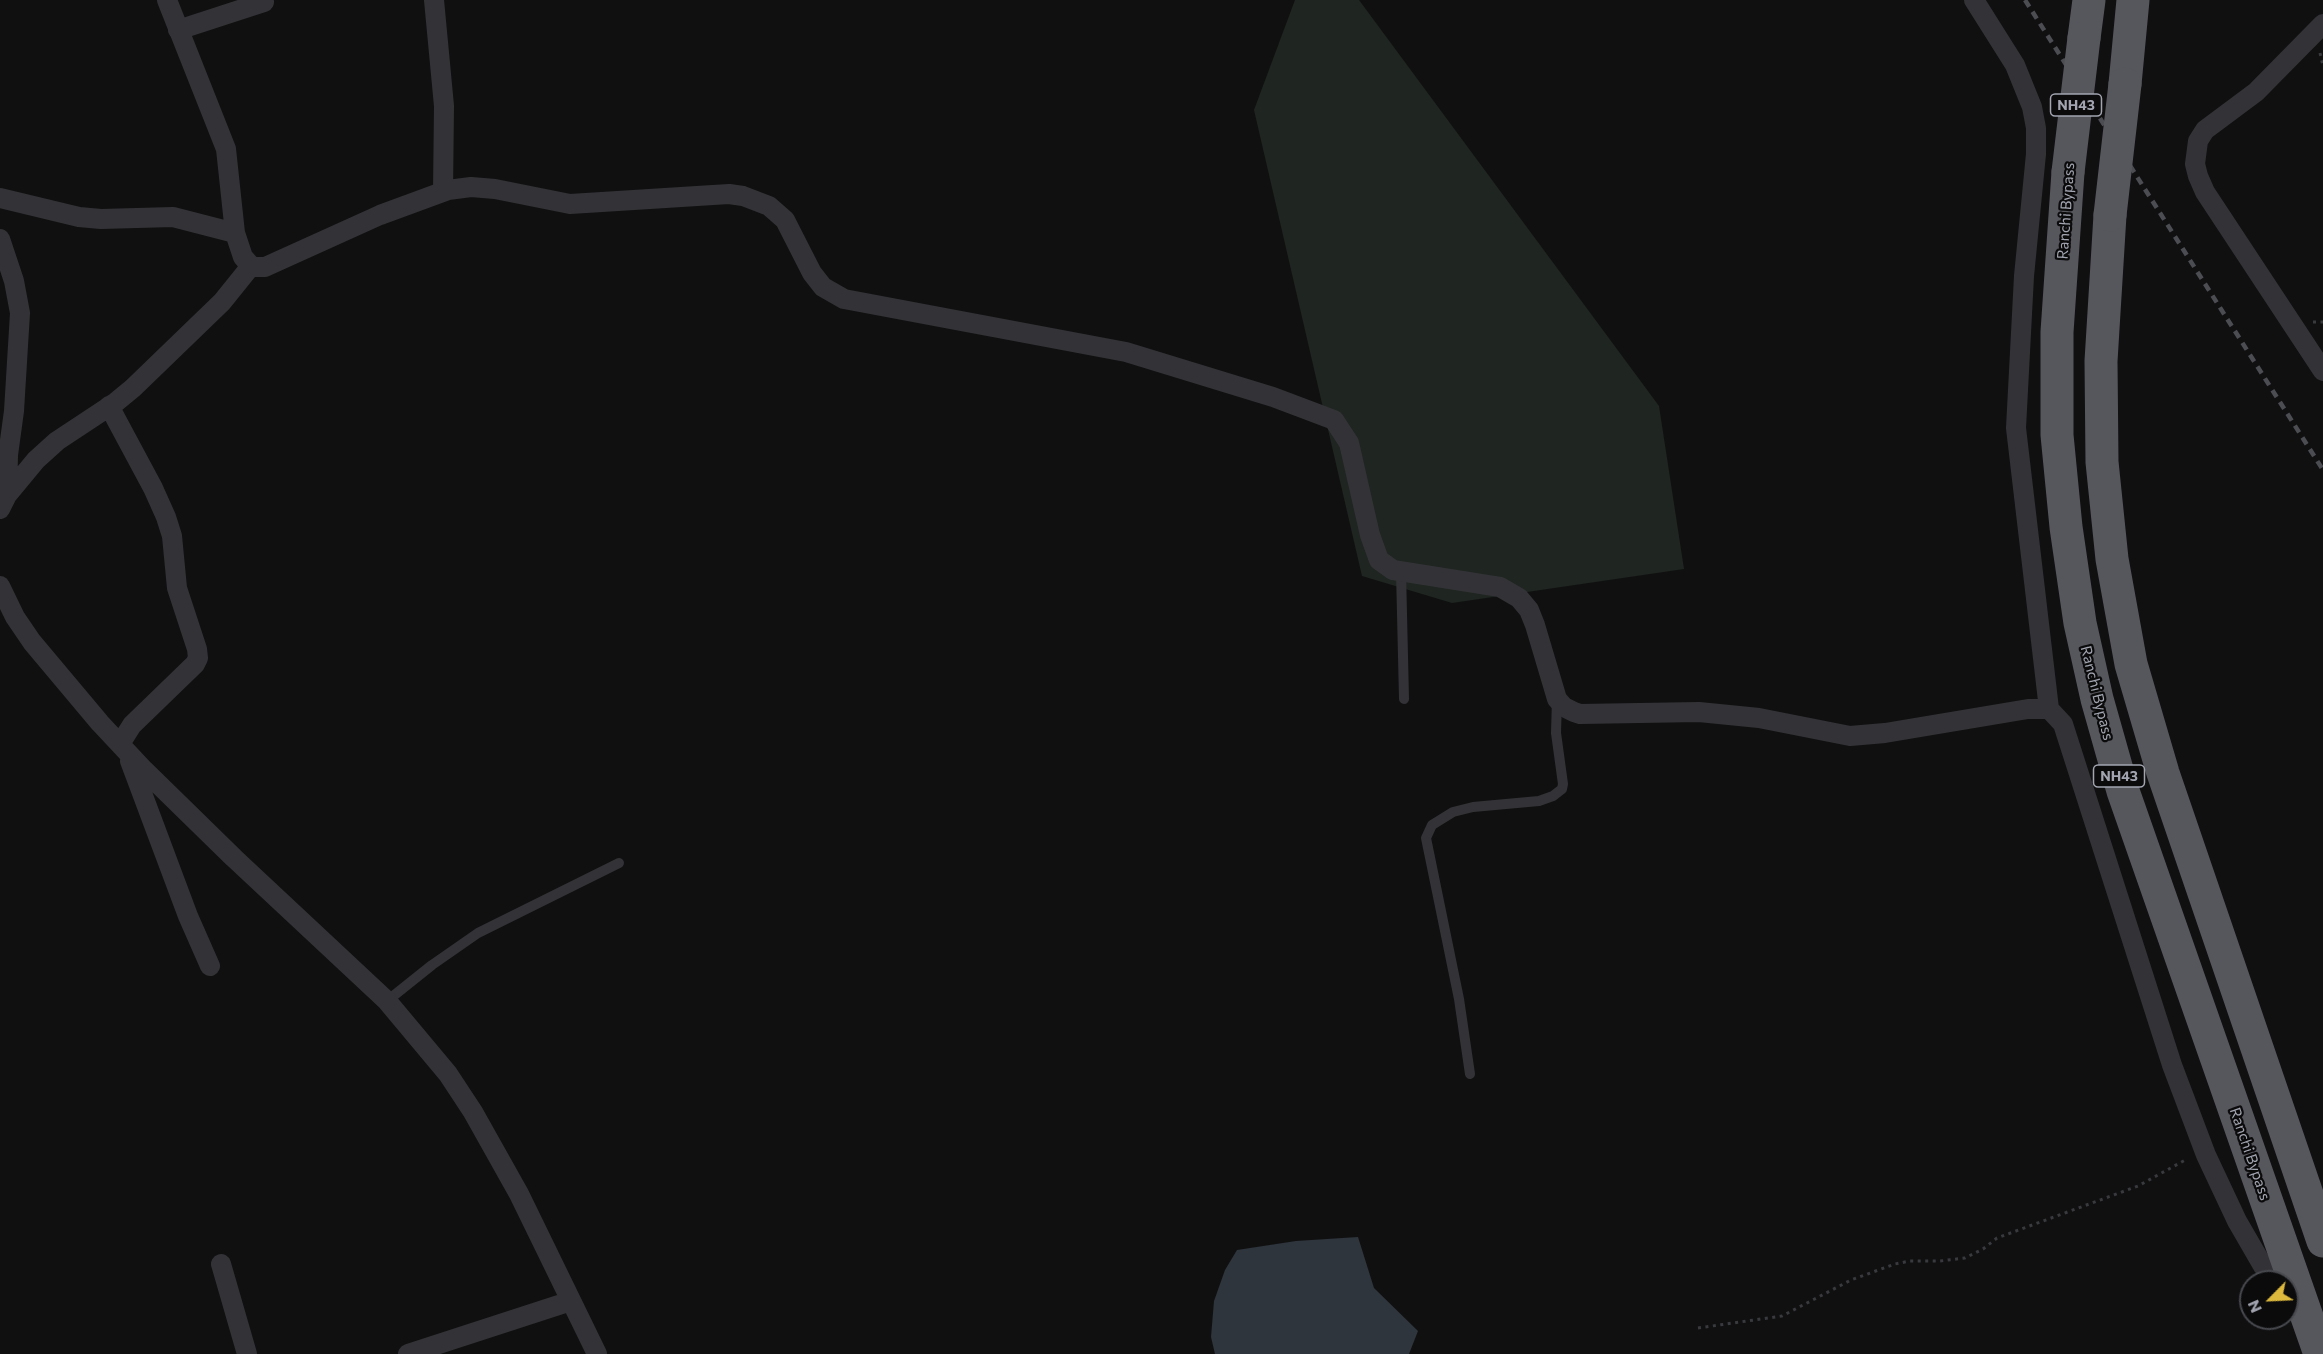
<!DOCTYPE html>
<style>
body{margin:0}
#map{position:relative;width:2323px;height:1354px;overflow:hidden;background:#101011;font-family:Commissioner,sans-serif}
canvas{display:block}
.north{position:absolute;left:2239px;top:1270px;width:60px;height:60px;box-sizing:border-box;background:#0b0b0c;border:2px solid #47494e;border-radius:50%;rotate:246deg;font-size:16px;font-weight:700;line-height:24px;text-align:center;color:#a2a5b0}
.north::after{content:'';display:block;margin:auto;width:21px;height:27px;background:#dcb93c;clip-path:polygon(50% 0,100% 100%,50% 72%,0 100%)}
</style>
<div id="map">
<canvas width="2323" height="1354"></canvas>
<div class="north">N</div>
</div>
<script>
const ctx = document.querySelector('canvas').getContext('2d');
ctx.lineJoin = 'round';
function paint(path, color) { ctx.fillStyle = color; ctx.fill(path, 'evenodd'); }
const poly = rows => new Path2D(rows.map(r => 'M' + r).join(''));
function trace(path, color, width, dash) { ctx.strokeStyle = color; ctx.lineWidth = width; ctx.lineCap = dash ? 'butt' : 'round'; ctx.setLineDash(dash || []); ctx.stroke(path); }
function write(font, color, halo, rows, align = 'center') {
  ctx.font = font + ' Commissioner,sans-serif'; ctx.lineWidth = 4.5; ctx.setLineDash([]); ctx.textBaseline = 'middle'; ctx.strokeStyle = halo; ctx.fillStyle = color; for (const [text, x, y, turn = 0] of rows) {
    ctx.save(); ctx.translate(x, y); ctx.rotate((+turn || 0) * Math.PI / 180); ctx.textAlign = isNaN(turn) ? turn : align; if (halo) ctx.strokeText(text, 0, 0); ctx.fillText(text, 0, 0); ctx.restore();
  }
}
const green = poly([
 [1295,0,1359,0,1659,406,1684,569,1452,603,1362,576,1254,110]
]);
const water = poly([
 [1358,1237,1374,1288,1418,1331,1409,1354,1215,1354,1211,1337,1214,1301,1225,1270,1237,1250,1296,1241]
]);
const path = poly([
 [2320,53,2323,66],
 [2313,322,2323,322],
 [1698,1328,1782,1316,1851,1280,1895,1264,1910,1261,1940,1261,1965,1258,1983,1249,1997,1238,2138,1186,2187,1159]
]);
const service = poly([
 [1401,571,1404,699],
 [387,1001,432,965,478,933,619,863],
 [1470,1074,1459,999,1426,838,1432,825,1453,812,1473,807,1539,801,1553,796,1562,789,1563,784,1556,733,1557,699]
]);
const minor = poly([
 [167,0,226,149,235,233,243,257,251,266,255,267,265,267,380,215,448,190,471,187,495,189,570,204,729,194,743,196,769,206,785,220,812,273,823,287,844,299,1126,352,1273,397,1334,420,1349,443,1370,535,1379,560,1393,570,1500,587,1519,598,1529,610,1535,625,1557,699,1564,707,1574,712,1580,714,1699,712,1759,718,1850,736,1885,733,2028,709,2049,709,2063,724,2172,1065,2206,1155,2237,1221,2263,1266,2276,1282],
 [434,0,444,106,443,192],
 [1974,0,2015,65,2032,107,2036,128,2036,154,2024,276,2016,428,2049,709],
 [2323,24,2256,92,2205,130,2198,141,2195,164,2198,176,2205,192,2323,371],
 [178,30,264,2],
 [0,198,79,217,101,219,173,217,235,233],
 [0,239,14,281,20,313,14,411,8,455,7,495],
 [109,406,153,488,166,517,172,536,177,588,197,649,198,658,195,664,132,725,120,744],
 [0,509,7,495,36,460,57,441,116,402,133,388,222,302,251,266],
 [0,586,15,617,32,642,100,723,144,770,234,858,387,1001,448,1074,473,1112,519,1194,597,1354],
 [130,761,188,916,210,966],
 [221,1264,247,1354],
 [408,1354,571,1301]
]);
const trunk = poly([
 [2084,38,2089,0],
 [2125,84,2133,0],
 [2068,172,2057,332,2057,435,2066,527,2080,623,2097,699,2123,791,2320,1354],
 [2110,215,2101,361,2102,462,2112,559,2131,664,2163,773,2323,1241]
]);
const rail = poly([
 [2025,0,2323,470]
]);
const trunkBridge = poly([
 [2068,172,2084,38],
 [2110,215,2125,84]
]);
const shields = [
 [2076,105,51],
 [2119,776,51]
];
const shieldNames = [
 ["NH43",2076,105],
 ["NH43",2119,776]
];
const streetNames = [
 ["Ranchi Bypass",2066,211,-86],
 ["Ranchi Bypass",2097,693,76],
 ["Ranchi Bypass",2250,1154,71]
];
paint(green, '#1f2520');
paint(water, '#2f353c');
trace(path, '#393a3e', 3, [3, 4.5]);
trace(service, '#333337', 10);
trace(minor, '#333337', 20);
trace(trunk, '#56565d', 33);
trace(rail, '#4c4d52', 4.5, [8, 6]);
trace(trunkBridge, '#56565d', 33);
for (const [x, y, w] of shields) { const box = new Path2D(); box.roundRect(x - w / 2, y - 11, w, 22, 4.5); ctx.fillStyle = '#0b0b0c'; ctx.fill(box); trace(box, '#a2a5b0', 1.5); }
write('bold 14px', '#a2a5b0', null, shieldNames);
write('15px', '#a2a5b0', '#0b0b0c', streetNames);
</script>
